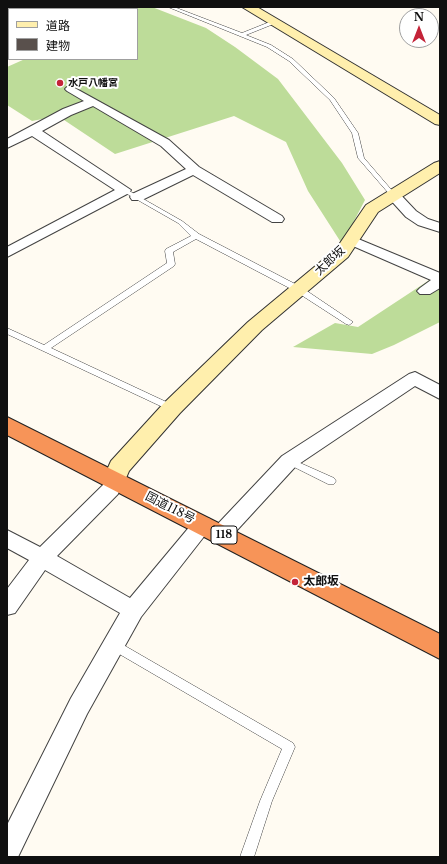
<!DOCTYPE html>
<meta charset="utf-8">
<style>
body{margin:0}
#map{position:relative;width:447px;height:864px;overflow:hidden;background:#fffbf2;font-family:"Libre Baskerville","Noto Sans JP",serif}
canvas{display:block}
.frame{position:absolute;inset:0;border:8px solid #101010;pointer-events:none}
.legend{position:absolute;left:8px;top:8px;width:130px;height:52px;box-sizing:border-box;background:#fff;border:1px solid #9f9f9f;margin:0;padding:5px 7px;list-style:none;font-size:12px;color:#101010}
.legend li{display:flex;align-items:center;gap:8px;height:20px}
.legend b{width:20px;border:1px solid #9f9f9f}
.north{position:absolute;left:399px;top:8px;width:40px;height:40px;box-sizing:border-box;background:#fff;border:1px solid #9f9f9f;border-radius:50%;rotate:0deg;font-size:11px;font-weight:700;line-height:16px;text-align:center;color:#101010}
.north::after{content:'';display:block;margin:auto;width:14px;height:18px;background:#c42338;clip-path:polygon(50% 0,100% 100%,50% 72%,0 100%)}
</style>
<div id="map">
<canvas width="447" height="864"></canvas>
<div class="frame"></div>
<ul class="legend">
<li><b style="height:5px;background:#ffefad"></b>道路</li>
<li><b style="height:11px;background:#59504c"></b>建物</li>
</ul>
<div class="north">N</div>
</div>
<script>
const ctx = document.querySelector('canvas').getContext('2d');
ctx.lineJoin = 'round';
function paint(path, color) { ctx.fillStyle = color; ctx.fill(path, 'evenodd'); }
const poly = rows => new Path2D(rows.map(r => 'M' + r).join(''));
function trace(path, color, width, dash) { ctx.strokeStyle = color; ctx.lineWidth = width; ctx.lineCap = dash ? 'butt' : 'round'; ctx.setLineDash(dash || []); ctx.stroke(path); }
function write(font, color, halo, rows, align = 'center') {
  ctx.font = font + ' "Libre Baskerville","Noto Sans JP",serif'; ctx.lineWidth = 4; ctx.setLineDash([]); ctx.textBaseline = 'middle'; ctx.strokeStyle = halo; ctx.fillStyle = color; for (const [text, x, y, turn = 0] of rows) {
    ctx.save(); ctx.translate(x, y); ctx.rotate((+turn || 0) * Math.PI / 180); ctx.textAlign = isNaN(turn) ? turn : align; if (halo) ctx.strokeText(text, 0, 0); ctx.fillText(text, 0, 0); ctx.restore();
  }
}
const forest = poly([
 [60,7,152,7,206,28,235,47,278,79,342,163,365,200,342,244,308,191,286,142,234,116,115,154,58,116,32,121,7,105,7,67,25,59,137,59,137,9,60,9],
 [440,273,440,322,394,345,372,354,293,347,335,323,358,327]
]);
const lane = poly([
 [168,7,174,7,242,33,272,21,276,21,276,23,246,35,271,45,293,59,334,98,358,133,364,158,395,194,395,196,391,196,358,158,352,133,330,100,289,61,267,47,168,7],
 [124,188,182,221,199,234,301,287,353,322,349,325,346,324,295,291,196,239,173,252,175,264,174,266,51,348,175,406,176,408,175,410,169,410,7,334,7,328,44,345,167,263,165,251,166,249,191,236,178,223,122,191,121,190,124,188],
 [289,458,334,478,336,481,334,484,328,484,286,463,284,461,286,459,289,458],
 [113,639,293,743,295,747,272,801,254,857,240,857,260,801,282,749,109,648,107,644,109,640,113,639]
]);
const street = poly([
 [7,33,9,33,9,40,7,40,7,33],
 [71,86,169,140,199,167,282,216,284,219,282,222,272,222,193,175,142,200,132,200,130,197,132,194,186,169,161,146,93,106,71,115,42,131,131,190,129,193,7,257,7,247,115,190,32,136,7,148,7,139,63,109,84,101,67,91,65,89,67,87,71,86],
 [393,191,398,192,416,211,428,219,440,223,440,232,418,225,406,217,386,195,388,192,393,191],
 [351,236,440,273,440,288,430,294,420,294,417,291,420,288,431,280,346,243,344,240,346,237,351,236],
 [415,372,440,385,440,399,415,386,296,466,228,540,221,542,214,540,211,534,214,528,282,456,409,374,415,372],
 [115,472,122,474,124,479,118,494,57,556,130,598,196,519,203,517,210,519,213,525,141,617,87,714,18,857,7,857,7,825,71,698,120,613,45,570,15,613,7,615,7,589,29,560,7,548,7,530,40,547,103,485,108,474,115,472]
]);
const secondary = poly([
 [242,7,257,7,440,115,440,125,435,124,242,7],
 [440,161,440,173,378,212,348,257,262,330,180,413,129,471,123,485,115,488,107,485,103,479,111,461,164,403,248,322,336,249,366,205,434,163,440,161]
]);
const highway = poly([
 [7,417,440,634,440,659,7,435,7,417]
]);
const wall = poly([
 [7,7,58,7,58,9,9,9,9,32,7,32]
]);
const shadedWall = poly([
 [54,7,58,7,58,9,48,9]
]);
const building = poly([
 [7,7,54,7,48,9,9,9,9,22,7,22,7,7]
]);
const markers = [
 [60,83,4,"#c42338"],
 [295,582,4,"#c42338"]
];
const farPoinames = [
 ["水戸八幡宮",68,83]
];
const shields = [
 [224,535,26]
];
const shieldNames = [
 ["118",224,535]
];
const streetNames = [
 ["太郎坂",330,261,-43],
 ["国道118号",170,508,27]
];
const poiNames = [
 ["太郎坂",303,582]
];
paint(forest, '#bddc99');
trace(lane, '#434343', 1);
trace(street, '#434343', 2);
trace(secondary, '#323232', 2);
trace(highway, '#212121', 2);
paint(lane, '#fff');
paint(street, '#fff');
paint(secondary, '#ffefad');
paint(highway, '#f79458');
paint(wall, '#4d4541');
paint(shadedWall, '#3e3835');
paint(building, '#59504c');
trace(building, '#3e3835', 1);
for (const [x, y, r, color] of markers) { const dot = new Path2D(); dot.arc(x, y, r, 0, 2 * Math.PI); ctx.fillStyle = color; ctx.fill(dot); trace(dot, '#fff', 1.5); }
write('bold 10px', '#101010', '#fff', farPoinames, 'left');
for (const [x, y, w] of shields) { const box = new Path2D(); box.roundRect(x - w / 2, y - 9, w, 18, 3); ctx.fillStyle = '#fff'; ctx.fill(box); trace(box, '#101010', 1); }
write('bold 11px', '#101010', null, shieldNames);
write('12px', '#101010', '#fff', streetNames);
write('bold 12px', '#101010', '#fff', poiNames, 'left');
</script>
